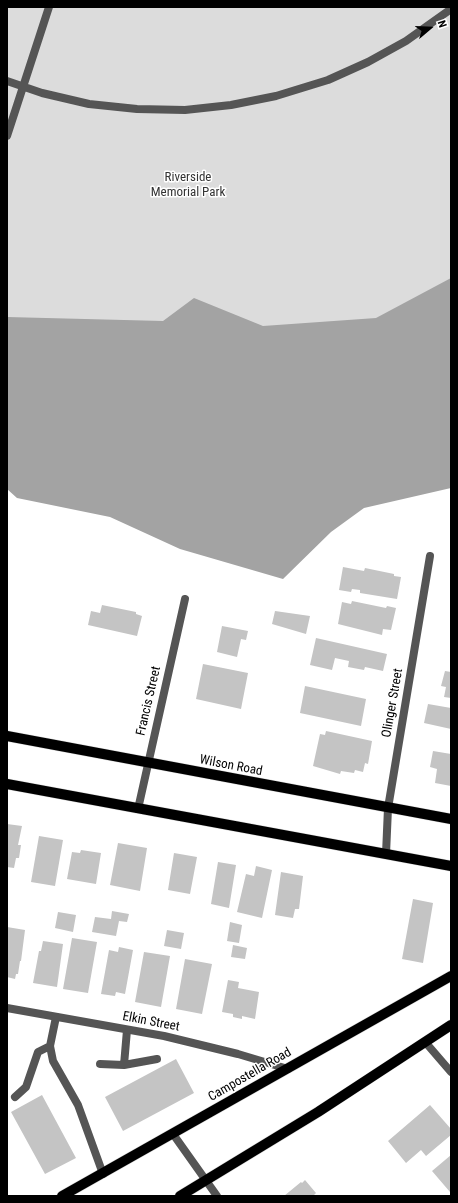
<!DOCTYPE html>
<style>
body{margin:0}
#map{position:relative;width:458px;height:1203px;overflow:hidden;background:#fff;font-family:"Roboto Condensed",sans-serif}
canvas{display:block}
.frame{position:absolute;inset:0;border:8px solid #000;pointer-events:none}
.north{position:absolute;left:410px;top:8px;width:40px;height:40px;-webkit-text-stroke:3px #fff;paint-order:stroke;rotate:71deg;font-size:11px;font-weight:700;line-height:16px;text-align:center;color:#000}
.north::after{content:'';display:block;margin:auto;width:14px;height:18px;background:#000;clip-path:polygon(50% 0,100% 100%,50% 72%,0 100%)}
</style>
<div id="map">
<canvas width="458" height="1203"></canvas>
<div class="frame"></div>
<div class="north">N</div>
</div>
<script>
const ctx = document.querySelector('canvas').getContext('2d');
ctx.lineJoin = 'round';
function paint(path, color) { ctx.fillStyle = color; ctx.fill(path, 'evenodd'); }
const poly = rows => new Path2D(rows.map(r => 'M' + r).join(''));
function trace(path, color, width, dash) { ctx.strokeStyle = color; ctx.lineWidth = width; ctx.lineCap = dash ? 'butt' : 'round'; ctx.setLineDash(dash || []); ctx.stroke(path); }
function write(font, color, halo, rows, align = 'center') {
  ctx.font = font + ' "Roboto Condensed",sans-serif'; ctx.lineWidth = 3; ctx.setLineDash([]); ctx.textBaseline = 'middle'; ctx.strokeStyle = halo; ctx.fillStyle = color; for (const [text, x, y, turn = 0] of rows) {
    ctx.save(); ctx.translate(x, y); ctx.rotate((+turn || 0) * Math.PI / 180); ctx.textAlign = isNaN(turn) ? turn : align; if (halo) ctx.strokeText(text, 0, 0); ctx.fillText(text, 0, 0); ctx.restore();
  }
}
const green = poly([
 [7,7,451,7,451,307,377,334,7,342]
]);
const water = poly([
 [451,278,451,488,364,508,331,532,283,579,180,549,110,517,17,498,7,489,7,317,163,321,194,298,263,326,376,318]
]);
const building = poly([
 [343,567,364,571,365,568,394,574,394,576,401,577,397,599,360,593,360,590,352,589,351,592,339,590],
 [352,601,386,608,387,606,396,608,391,630,383,629,382,635,338,624,342,602,351,604],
 [102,605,136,612,136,614,142,616,137,636,88,625,91,611,100,613],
 [275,611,310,616,306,634,272,624],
 [222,626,248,631,246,640,241,639,237,657,217,652],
 [316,638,387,654,383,671,365,667,364,670,348,667,349,661,335,658,332,670,310,665],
 [203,664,248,673,241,709,196,699],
 [445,671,451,672,451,698,444,697,446,687,441,686],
 [305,686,366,699,361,726,300,713],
 [428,704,451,708,451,729,424,723],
 [326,731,372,741,368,764,365,763,363,772,355,770,354,773,341,771,340,774,313,766,320,734,325,735],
 [433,751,451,754,451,786,435,783,437,769,430,767],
 [7,824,22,826,18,845,21,845,19,858,16,858,14,868,7,867],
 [39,836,63,840,55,886,31,882],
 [118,843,147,848,140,891,110,885],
 [81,850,101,853,96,884,67,879,72,852,80,853],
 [174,853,197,857,190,894,168,890],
 [218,862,236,865,229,908,211,904],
 [256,866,272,870,262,918,237,912,246,874,254,876],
 [281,872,303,876,299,909,295,909,293,918,275,915],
 [413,899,433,903,423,963,402,959],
 [112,911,129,914,127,922,119,921,116,936,92,932,95,917,111,919],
 [58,912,76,915,73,932,55,928],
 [230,922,242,925,239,943,227,941],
 [7,927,25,930,21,961,20,961,18,974,16,974,15,979,7,977],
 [167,930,184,933,181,949,164,946],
 [72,938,97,942,88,993,63,989],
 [43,941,63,944,57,987,33,983,39,951,41,951],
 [233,945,247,948,245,959,231,957],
 [119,947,133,950,125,994,116,992,115,996,101,994,109,950,118,952],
 [144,952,170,956,161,1007,135,1002],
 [185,959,212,964,202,1014,176,1009],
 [228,980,239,982,238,988,259,992,255,1019,242,1016,242,1019,233,1017,233,1014,222,1012],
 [176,1059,194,1093,123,1131,105,1097],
 [42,1095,76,1158,45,1174,11,1112],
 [430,1105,451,1129,451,1135,426,1156,421,1150,406,1163,388,1141],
 [451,1155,451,1191,450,1192,432,1171],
 [305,1180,316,1193,313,1196,284,1196,301,1182,302,1183]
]);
const lane = poly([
 [7,81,42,93,89,104,137,109,185,110,231,105,276,96,328,80,368,62,406,41,451,9],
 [7,136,49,7],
 [56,1017,50,1046,53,1061,78,1105,103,1174],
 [100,1064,124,1065,157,1059],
 [124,1065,127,1030],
 [15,1097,26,1087,38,1052,50,1046]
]);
const street = poly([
 [138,809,185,599],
 [386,854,388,808,430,556],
 [7,1008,164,1036,238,1054,288,1069],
 [426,1043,451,1072],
 [173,1134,217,1196]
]);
const primary = poly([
 [7,736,451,819],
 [7,784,451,866],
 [62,1196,451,976],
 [180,1196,318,1112,451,1025]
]);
const parkNames = [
 ["Riverside",188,178],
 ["Memorial Park",188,193]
];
const streetNames = [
 ["Francis Street",149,701,-77],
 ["Olinger Street",393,703,-80],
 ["Wilson Road",231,766,11],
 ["Elkin Street",151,1022,11],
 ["Campostella Road",250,1075,-30]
];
paint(green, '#dcdcdc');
paint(water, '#a3a3a3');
paint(building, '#c4c4c4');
trace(primary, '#dbdbdb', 11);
trace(lane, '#555', 8);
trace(street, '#555', 8);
trace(primary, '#000', 10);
write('13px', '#333', '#fff', parkNames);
write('13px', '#000', '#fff', streetNames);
</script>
